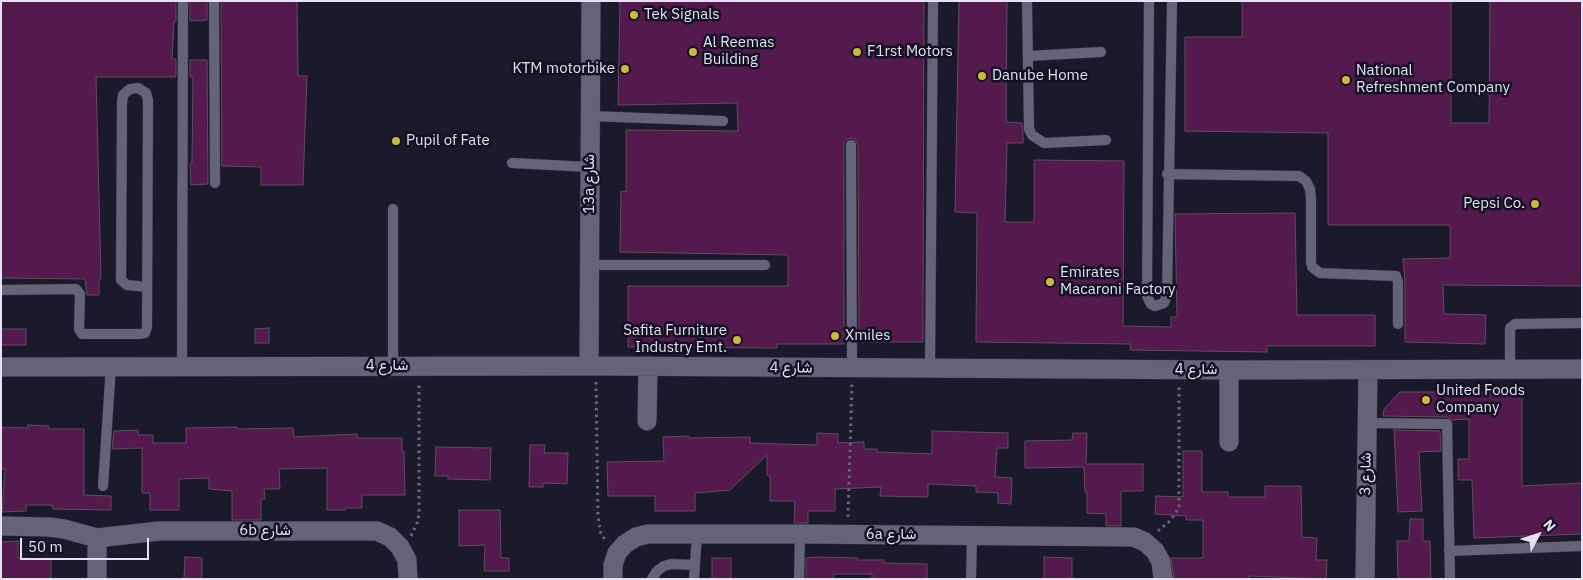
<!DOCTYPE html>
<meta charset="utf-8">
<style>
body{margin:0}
#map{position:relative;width:1583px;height:580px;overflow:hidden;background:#1b192c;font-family:"IBM Plex Sans",sans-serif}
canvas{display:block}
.frame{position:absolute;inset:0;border:2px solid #e4e3f1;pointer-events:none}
.north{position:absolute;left:1513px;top:510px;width:50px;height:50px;-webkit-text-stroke:4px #121022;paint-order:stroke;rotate:50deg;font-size:14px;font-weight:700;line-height:20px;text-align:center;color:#e4e3f1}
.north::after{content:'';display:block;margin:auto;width:18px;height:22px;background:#e4e3f1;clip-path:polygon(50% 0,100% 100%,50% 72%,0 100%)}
.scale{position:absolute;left:20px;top:538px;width:129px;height:22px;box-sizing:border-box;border:2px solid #e4e3f1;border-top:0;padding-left:6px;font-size:15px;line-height:18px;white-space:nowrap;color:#e4e3f1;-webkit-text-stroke:4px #121022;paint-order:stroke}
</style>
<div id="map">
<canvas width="1583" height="580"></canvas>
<div class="frame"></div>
<div class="north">N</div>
<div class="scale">50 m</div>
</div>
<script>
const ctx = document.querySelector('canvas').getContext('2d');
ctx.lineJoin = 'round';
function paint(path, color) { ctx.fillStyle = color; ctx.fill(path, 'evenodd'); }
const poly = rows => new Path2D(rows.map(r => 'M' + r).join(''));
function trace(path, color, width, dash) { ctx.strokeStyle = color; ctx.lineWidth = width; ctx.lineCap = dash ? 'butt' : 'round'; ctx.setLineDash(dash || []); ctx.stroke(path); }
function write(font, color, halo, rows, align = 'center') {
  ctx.font = font + ' "IBM Plex Sans",Vazirmatn,sans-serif'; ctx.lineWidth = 5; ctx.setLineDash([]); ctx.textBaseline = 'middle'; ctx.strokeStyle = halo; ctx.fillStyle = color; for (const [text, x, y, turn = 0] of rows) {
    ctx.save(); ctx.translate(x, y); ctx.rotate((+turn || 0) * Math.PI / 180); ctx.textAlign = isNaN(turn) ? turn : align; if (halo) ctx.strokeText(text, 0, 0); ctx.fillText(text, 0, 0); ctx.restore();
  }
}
const building = poly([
 [1,1,176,1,176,22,174,22,172,59,176,59,176,77,96,77,101,279,99,279,99,295,87,295,85,279,1,278,1,1],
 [190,1,207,1,207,20,190,21,190,1],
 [221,1,297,1,298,76,307,76,303,185,261,185,261,167,222,166,221,1],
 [620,1,924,1,923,342,859,342,858,145,855,139,850,138,845,141,844,145,844,344,777,344,777,348,628,347,628,286,788,286,788,255,620,252,621,191,626,192,626,130,738,131,737,103,618,105,620,1],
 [959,1,1007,1,1006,122,1022,123,1023,133,1023,143,1007,143,1005,222,1034,222,1034,160,1124,161,1123,326,1171,327,1171,317,1177,317,1175,214,1295,213,1297,315,1375,315,1375,346,1267,346,1267,352,1130,350,1131,344,976,342,977,213,955,212,959,1],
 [1242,1,1451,1,1451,123,1489,123,1490,1,1582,1,1582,286,1443,285,1444,314,1486,315,1485,344,1405,342,1405,282,1403,259,1450,258,1450,225,1328,225,1328,133,1185,131,1185,37,1242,37,1242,1],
 [190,60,207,60,208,184,191,185,190,163,192,163,193,77,190,77,190,60],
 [269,328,269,343,255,343,255,329,269,328],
 [1,329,26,329,26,345,1,345,1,329],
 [1400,392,1522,392,1522,486,1582,483,1582,534,1474,538,1472,480,1458,480,1458,459,1469,459,1469,419,1452,420,1447,417,1383,416,1384,409,1400,392],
 [28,425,49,426,49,429,84,429,84,495,111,496,111,510,53,509,52,505,26,505,26,511,2,512,5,469,1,469,1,427,27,428,28,425],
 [237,427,238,429,293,428,294,437,357,434,357,438,402,438,402,452,404,452,405,495,362,495,362,508,345,508,345,510,327,510,327,468,279,469,280,489,264,489,265,499,261,499,261,520,232,520,232,491,209,489,209,478,179,479,179,510,150,510,150,493,142,493,142,448,112,449,114,431,138,430,138,435,153,435,153,443,186,443,186,428,237,427],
 [1394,430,1440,431,1441,451,1419,452,1422,511,1398,512,1394,430],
 [932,431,1008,433,1008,448,997,448,995,477,1012,478,1011,504,998,503,998,493,976,492,976,486,928,484,928,497,880,496,881,487,835,489,835,511,808,511,808,523,794,523,795,501,770,501,770,476,767,475,767,455,730,490,695,493,695,511,655,511,655,496,608,496,607,462,664,461,663,437,689,436,689,438,750,437,750,443,817,445,817,433,838,434,838,443,864,442,864,449,877,449,877,452,932,454,932,431],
 [1073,433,1087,433,1086,464,1143,464,1143,491,1121,491,1121,526,1106,526,1106,514,1087,513,1087,492,1085,492,1084,467,1025,468,1025,441,1072,440,1073,433],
 [530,445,545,445,544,453,568,453,567,484,543,483,543,487,529,487,530,445],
 [436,447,491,448,490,480,448,479,448,476,435,476,436,447],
 [1183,451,1202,451,1202,492,1228,492,1228,497,1265,497,1265,486,1301,486,1302,537,1317,538,1316,560,1327,560,1326,579,1249,576,1249,579,1174,579,1171,558,1203,558,1203,520,1186,520,1186,516,1155,514,1156,496,1183,497,1183,451],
 [459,510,500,510,501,558,509,558,509,571,484,571,485,545,459,546,459,510],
 [1410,519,1423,519,1423,541,1430,541,1431,579,1398,579,1397,541,1409,541,1410,519],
 [18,541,18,558,51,559,51,579,1,579,1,542,18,541],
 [185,557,202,558,202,579,184,579,185,557],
 [817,557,858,558,858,560,884,560,884,563,927,564,927,579,872,579,872,574,834,574,834,579,806,579,806,558,817,557],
 [1044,557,1072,558,1072,579,1044,579,1044,557],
 [712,558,731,558,731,579,712,579,712,558]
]);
const path = poly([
 [596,382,598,516,601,535,607,541],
 [848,517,852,383],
 [1158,531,1170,521,1179,508,1179,386],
 [411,536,418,521,419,510,419,382]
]);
const lane = poly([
 [214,1,215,183],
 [1027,1,1029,129,1032,135,1044,143,1106,140],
 [1149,1,1147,296,1151,304,1155,306,1164,303,1167,295,1172,1],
 [1028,56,1101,52],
 [590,116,723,121],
 [851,145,852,368],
 [512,163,589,167],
 [1167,174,1299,176,1306,181,1310,189,1311,198,1311,263,1312,267,1320,273,1396,276,1398,282,1398,324],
 [393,209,393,366],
 [590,265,765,265],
 [1,290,76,289,80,294,79,329,82,334,141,334,145,333,147,327,148,100,146,93,138,88,130,89,123,95,122,103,121,280,127,285,147,287],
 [182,366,183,1],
 [930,369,933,1],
 [1510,369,1510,328,1515,324,1582,323],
 [1367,423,1447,424,1450,579],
 [103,486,111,366],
 [1449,551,1582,546],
 [652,579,657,571,664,566,671,564,695,565],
 [694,579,697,535],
 [799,579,800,534],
 [971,579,972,535]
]);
const street = poly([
 [589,366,591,1],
 [1,367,596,366,1229,370,1582,369],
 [1229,370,1229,442],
 [647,421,648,366],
 [1,526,49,527,64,529,97,538,159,531,377,531,390,537,400,547,407,560,408,579],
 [97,579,97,538],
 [613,579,613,565,617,553,625,544,636,537,648,534,800,534,1134,537,1145,542,1155,551,1161,562,1163,579],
 [1365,579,1368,370]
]);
const markers = [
 [634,15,5,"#caba3a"],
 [693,52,5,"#caba3a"],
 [857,52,5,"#caba3a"],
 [625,69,5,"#caba3a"],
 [982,76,5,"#caba3a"],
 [1346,80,5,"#caba3a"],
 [396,141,5,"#caba3a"],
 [1535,204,5,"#caba3a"],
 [1050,282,5,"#caba3a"],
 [835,336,5,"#caba3a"],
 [737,340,5,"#caba3a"],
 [1426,400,5,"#caba3a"]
];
const poiNames = [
 ["Tek Signals",644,15],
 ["Al Reemas",703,43],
 ["Building",703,60],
 ["F1rst Motors",867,52],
 ["KTM motorbike",615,69,"right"],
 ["National",1356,71],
 ["Refreshment Company",1356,88],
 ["Danube Home",992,76],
 ["Pupil of Fate",406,141],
 ["Pepsi Co.",1525,204,"right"],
 ["Emirates",1060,273],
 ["Macaroni Factory",1060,290],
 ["Safita Furniture",727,331,"right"],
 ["Industry Emt.",727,348,"right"],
 ["Xmiles",845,336],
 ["United Foods",1436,391],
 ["Company",1436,408]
];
const streetNames = [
 ["13a شارع",590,184,-90],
 ["شارع 4",387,366],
 ["شارع 4",791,368,1],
 ["شارع 4",1196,370],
 ["شارع 3",1366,474,-89],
 ["6b شارع",265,531],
 ["6a شارع",891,535]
];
paint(building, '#54194d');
trace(building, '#614d5d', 1);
trace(lane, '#32313f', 11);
trace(street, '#32313f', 20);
trace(path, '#686678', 3, [2.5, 4]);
trace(lane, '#65637a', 10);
trace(street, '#65637a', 19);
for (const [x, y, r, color] of markers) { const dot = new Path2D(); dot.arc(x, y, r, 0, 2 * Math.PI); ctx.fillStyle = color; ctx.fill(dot); trace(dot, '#121022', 2); }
write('15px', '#e4e3f1', '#121022', poiNames, 'left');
write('15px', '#e4e3f1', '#121022', streetNames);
</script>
